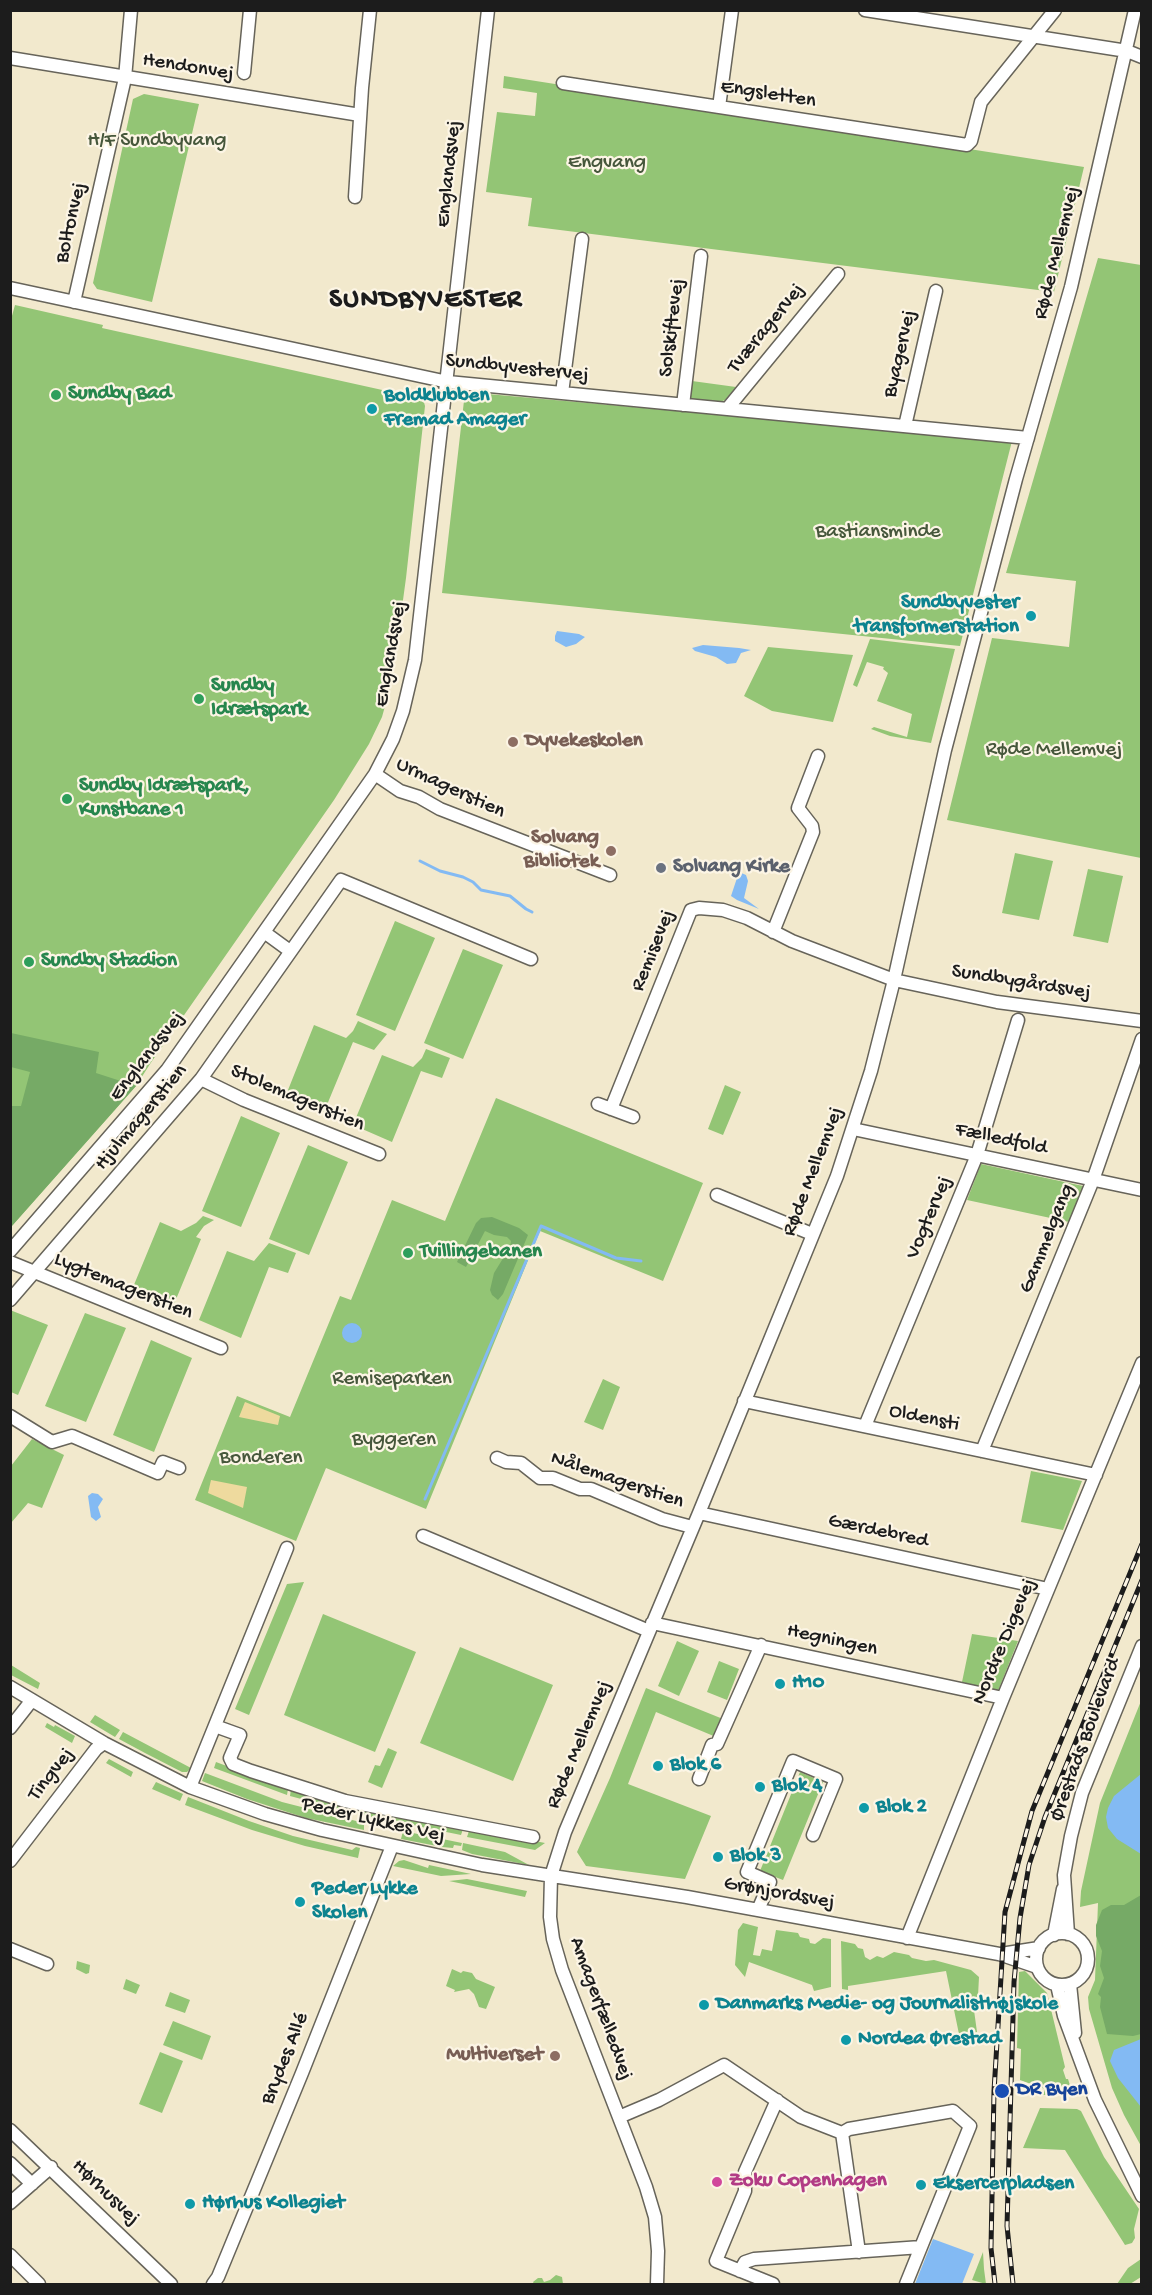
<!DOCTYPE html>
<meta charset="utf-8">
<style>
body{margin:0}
#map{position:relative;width:1152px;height:2295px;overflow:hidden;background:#f2e9cd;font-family:"Gochi Hand",sans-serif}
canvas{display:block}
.frame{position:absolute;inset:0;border:12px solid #1c1c1c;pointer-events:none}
</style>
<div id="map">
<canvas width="1152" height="2295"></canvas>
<div class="frame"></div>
</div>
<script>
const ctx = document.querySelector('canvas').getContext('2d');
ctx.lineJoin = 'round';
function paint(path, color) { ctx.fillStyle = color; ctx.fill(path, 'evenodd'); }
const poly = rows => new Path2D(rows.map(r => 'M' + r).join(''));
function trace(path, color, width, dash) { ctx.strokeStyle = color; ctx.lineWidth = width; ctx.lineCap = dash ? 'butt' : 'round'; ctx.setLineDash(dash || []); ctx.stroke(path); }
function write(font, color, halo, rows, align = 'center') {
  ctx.font = font + ' "Gochi Hand",sans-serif'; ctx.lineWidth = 4.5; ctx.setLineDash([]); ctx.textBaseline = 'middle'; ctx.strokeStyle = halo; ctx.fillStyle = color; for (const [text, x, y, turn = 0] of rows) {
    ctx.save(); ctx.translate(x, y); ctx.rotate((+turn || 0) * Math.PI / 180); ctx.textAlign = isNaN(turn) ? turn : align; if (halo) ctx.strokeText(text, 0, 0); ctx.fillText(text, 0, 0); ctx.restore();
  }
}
const green = poly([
 [504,76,1084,167,1054,292,528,226,532,198,486,192,497,112,535,116,537,93,503,88],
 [144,94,199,104,152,302,97,289,93,283,133,99],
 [1098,258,1141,265,1141,858,947,820,992,638,1069,647,1076,581,1006,573],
 [15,305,103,325,102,328,423,399,425,406,406,578,392,681,382,717,369,744,334,800,150,1064,136,1086,11,1227,10,323],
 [692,381,736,387,725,400,718,403,692,401,690,397],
 [465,392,1012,441,960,646,442,593],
 [870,639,955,649,931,743,890,736,871,729,874,727,907,737,912,714,877,701,888,673,883,669,884,667,867,662,857,687,853,685],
 [768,647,853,655,833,722,772,711,744,696],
 [1015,853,1053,861,1039,920,1002,913],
 [1088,869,1123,876,1108,943,1073,936],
 [395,921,435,938,395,1031,356,1015],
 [463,949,503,965,463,1059,424,1043],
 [358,1021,387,1034,374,1050,353,1042,324,1112,286,1095,314,1025,346,1038,353,1031],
 [426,1049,450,1058,442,1078,421,1071,392,1142,353,1125,382,1055,413,1067,422,1058],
 [725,1085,741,1092,723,1135,708,1129],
 [496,1098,703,1183,663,1281,540,1231,426,1509,326,1468,296,1541,195,1500,237,1396,290,1417,340,1296,351,1300,392,1200,445,1221],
 [241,1116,280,1133,241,1227,202,1211],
 [308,1145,348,1162,309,1255,269,1239],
 [981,1164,1083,1186,1069,1222,967,1200],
 [203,1216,214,1220,204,1226,196,1237,201,1239,172,1309,131,1292,160,1222,181,1231,196,1223],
 [269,1243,296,1253,288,1273,269,1267,241,1338,199,1320,227,1251,254,1261],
 [10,1310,48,1325,18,1395,11,1392],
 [85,1313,126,1328,86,1422,45,1406],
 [151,1340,192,1358,154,1452,113,1435],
 [603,1379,620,1387,603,1430,584,1422],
 [32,1439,64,1455,42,1508,28,1503,11,1523,11,1466],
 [1031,1471,1082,1481,1063,1530,1021,1522],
 [304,1582,249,1715,235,1709,287,1584],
 [323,1614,416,1652,375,1752,284,1715],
 [972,1634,1018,1641,998,1691,962,1682],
 [677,1641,699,1651,679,1696,658,1686],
 [460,1647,553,1685,513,1781,420,1743],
 [719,1661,739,1669,727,1700,707,1692],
 [11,1665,40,1683,38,1689,11,1675],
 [646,1688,723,1719,716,1737,656,1712,628,1784,711,1816,685,1879,586,1866,577,1852,610,1778],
 [1141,1701,1141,2146,1124,2115,1112,2088,1089,2009,1088,1997,1095,1980,1098,1903,1080,1907,1081,1891,1100,1803],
 [95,1715,120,1730,115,1737,90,1722],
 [47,1723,54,1727,55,1725,75,1736,72,1743,45,1727],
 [123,1732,191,1768,187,1772,182,1772,145,1753,119,1739],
 [388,1748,397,1752,382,1788,368,1782,375,1765,380,1766],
 [109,1759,133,1772,131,1777,106,1763],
 [216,1762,288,1789,287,1795,214,1768],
 [800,1772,823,1782,783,1880,760,1871],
 [205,1773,282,1802,364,1823,364,1830,306,1818,247,1799,202,1781],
 [156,1782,183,1794,180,1801,152,1789],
 [291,1789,356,1806,354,1813,290,1796],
 [188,1797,249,1821,293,1836,352,1850,356,1847,360,1848,358,1858,305,1846,252,1830,185,1805],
 [359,1806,463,1829,461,1835,358,1814],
 [470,1828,545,1843,535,1850,467,1837],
 [403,1831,462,1843,461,1846,454,1845,453,1848,442,1847,401,1839],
 [463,1843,505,1852,529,1865,472,1854,462,1850],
 [404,1860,428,1868,429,1865,471,1874,441,1876,393,1866,399,1861],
 [467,1879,527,1891,525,1897,449,1881],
 [743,1923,758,1927,753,1955,760,1956,762,1949,772,1951,776,1930,798,1933,800,1937,809,1939,810,1943,815,1944,823,1938,831,1939,831,1987,814,1991,812,1985,749,1962,745,1977,735,1965,738,1930],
 [841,1941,855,1944,858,1948,863,1949,865,1957,870,1960,877,1956,883,1958,894,1952,909,1955,912,1958,926,1961,934,1960,971,1970,979,1977,978,1996,973,2003,977,2032,960,2039,946,1971,848,1986,848,1990,842,1989],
 [77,1961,90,1965,89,1973,86,1974,76,1969],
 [452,1969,461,1973,463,1971,472,1973,476,1979,495,1987,486,2009,479,2007,474,1994,469,1989,454,1992,455,1990,446,1986],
 [1025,1971,1047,1993,1065,2067,1063,2070,1066,2079,1068,2079,1073,2095,1043,2095,1045,2089,1020,2080,1021,2049,1017,2048,1019,1972],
 [126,1979,140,1985,136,1994,123,1989],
 [170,1992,190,2000,185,2013,165,2006],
 [173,2021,211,2036,202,2060,163,2045],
 [160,2052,183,2061,162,2113,139,2104],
 [1040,2108,1077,2109,1081,2111,1104,2157,1139,2209,1134,2229,1135,2238,1132,2243,1125,2245,1065,2150,1023,2148],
 [983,2252,984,2269,986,2284,972,2280],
 [1141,2259,1141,2277,1130,2284,1117,2284,1128,2268],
 [556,2275,562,2277,563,2284,534,2284,533,2282,538,2278,542,2278,544,2282,550,2280]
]);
const forest = poly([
 [11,1033,99,1052,96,1073,136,1086,11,1227,11,1106,21,1106,30,1072,11,1067],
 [492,1217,519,1228,528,1235,503,1294,498,1300,492,1295,490,1290,494,1273,510,1247,511,1241,507,1237,494,1235,485,1231,466,1267,457,1262,476,1223,481,1218],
 [1141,1895,1141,2034,1133,2036,1107,2034,1100,2007,1101,1997,1098,1994,1104,1978,1100,1966,1102,1951,1096,1936,1096,1925,1102,1910,1111,1905,1124,1905]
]);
const sand = poly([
 [245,1402,280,1416,278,1425,239,1417],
 [211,1480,247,1487,243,1508,208,1493]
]);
const water = poly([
 [557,631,579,634,585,637,576,644,566,647,555,641,555,636],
 [703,645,739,648,751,650,741,653,736,663,727,664,716,657,695,651,692,648],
 [739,872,746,875,748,881,744,898,759,909,737,900,731,896],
 '342 1333a10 10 0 1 1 20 0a10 10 0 1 1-20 0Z',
 [92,1493,98,1494,103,1499,98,1507,101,1517,96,1521,91,1517,88,1496],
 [1141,1774,1141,1854,1117,1839,1108,1828,1106,1817,1108,1808,1114,1796],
 [1141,2039,1140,2070,1141,2107,1118,2078,1110,2061,1114,2050],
 [933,2239,974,2254,962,2284,915,2284]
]);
const stream = poly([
 [420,861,440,871,463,877,473,882,481,890,510,896,526,909,532,912],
 [425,1499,541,1226,616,1258,641,1261]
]);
const minor = poly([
 [865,10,1127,51,1142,57],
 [10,58,360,115],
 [244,73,250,10],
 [563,83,967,145,971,141,981,102,1055,10],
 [719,107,732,10],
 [355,197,362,88,370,10],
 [10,288,448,382,1028,438],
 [74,302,125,78,131,10],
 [562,393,582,239],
 [683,405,701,256],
 [727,409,838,274],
 [905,426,936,291],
 [375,774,400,791,419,797,440,809,610,875],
 [264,932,290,951],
 [773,932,813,832,812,826,798,808,818,756],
 [201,1079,244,1100,379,1154],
 [598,1104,633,1117],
 [611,1109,691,910,699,908,723,910,747,918,792,941,894,980,997,1002,1142,1021],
 [853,1129,1142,1190],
 [717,1195,812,1234],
 [10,1251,167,1070,375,774,393,739,403,711,415,660,488,10],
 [10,1262,221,1348],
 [10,1300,201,1079,341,880,531,959],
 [744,1401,1096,1475],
 [10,1416,52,1442,72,1436,158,1473,163,1462,179,1468],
 [865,1426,977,1155,1018,1020],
 [982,1451,1093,1180,1142,1039],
 [497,1458,506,1462,521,1463,540,1478,553,1478,580,1489,591,1489,662,1519,692,1527],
 [699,1513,1048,1589],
 [423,1536,649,1631],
 [652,1623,1003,1698],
 [10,1687,104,1743,190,1787,265,1814,322,1830,482,1865,687,1897,999,1954,1037,1967],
 [215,1726,240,1735,230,1758,233,1764,251,1771,345,1801,533,1837],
 [10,1728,32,1700],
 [699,1779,712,1745,717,1744,761,1645],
 [190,1787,287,1548],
 [10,1861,96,1749,104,1743],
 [758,1910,770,1882,747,1872,793,1761,836,1779,813,1835],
 '1036 1959a26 26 0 1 1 52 0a26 26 0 1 1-52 0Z',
 [1068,1934,1064,1875,1071,1836,1082,1793,1142,1646],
 [1054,1935,1063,1889],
 [907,1938,1003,1698,1142,1363],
 [10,1949,47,1964],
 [1001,1954,1039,1948],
 [1070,1984,1075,2033],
 [1057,1985,1064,2016,1095,2100,1142,2196],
 [619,2117,659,2100,724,2065,801,2117,842,2133],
 [10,2130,171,2284],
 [842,2133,849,2129,953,2111,970,2126,906,2284],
 [842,2133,859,2252],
 [10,2163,32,2184],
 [10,2203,51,2167],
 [10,2255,39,2284],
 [740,2271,745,2262,754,2259,921,2247],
 [213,2284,218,2277,302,2073,392,1846],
 [657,2284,658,2251,655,2217,646,2187,562,1970,553,1939,550,1917,551,1876,565,1832,699,1513,837,1176,871,1071,894,980,945,750,1016,479,1071,287,1135,10],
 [773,2284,716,2261,745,2191,745,2172,777,2100]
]);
const rail = poly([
 [995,2284,991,2248,994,2091,1005,1912,1032,1811,1142,1544],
 [1013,2284,1007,2226,1014,1982,1020,1918,1029,1865,1045,1817,1142,1580]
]);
const markers = [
 [56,395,6,"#2e9e5b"],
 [372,409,6,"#0f9aa8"],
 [1031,616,6,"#0f9aa8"],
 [199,699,6,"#2e9e5b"],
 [513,742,6,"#8d6e63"],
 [67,799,6,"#2e9e5b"],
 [611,851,6,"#8d6e63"],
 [661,868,6,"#6b7280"],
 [29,962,6,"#2e9e5b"],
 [408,1253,6,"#2e9e5b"],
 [780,1684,6,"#0f9aa8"],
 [658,1766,6,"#0f9aa8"],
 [760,1787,6,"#0f9aa8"],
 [864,1808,6,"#0f9aa8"],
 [718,1857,6,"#0f9aa8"],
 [300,1902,6,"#0f9aa8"],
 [704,2005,6,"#0f9aa8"],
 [846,2040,6,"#0f9aa8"],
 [555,2056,6,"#8d6e63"],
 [1002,2091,8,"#1a4fb4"],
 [717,2182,6,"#d1479c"],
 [921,2185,6,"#0f9aa8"],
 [190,2204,6,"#0f9aa8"]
];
const streetNames = [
 ["Hendonvej",188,68,9],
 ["Engsletten",768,95,9],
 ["Englandsvej",450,174,-84],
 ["Boltonvej",72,223,-77],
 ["Røde Mellemvej",1058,253,-76],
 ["Solskiftevej",673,328,-83],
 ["Tværagervej",767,329,-51],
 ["Byagervej",901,354,-77],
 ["Sundbyvestervej",517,369,6],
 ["Englandsvej",392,654,-80],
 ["Urmagerstien",450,789,25],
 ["Remisevej",654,951,-68],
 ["Sundbygårdsvej",1021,983,9],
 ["Englandsvej",148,1057,-52],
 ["Stolemagerstien",297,1099,23],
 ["Hjulmagerstien",142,1118,-50],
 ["Fælledfold",1001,1140,12],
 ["Røde Mellemvej",814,1172,-69],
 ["Vogtervej",930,1218,-67],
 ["Gammelgang",1048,1239,-68],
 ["Lygtemagerstien",123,1287,22],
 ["Oldensti",924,1419,12],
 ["Nålemagerstien",617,1481,19],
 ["Gærdebred",878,1532,12],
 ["Hegningen",832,1641,12],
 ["Nordre Digevej",1005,1642,-67],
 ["Ørestads Boulevard",1086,1740,-70],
 ["Røde Mellemvej",580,1745,-67],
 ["Tingvej",52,1775,-52],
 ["Peder Lykkes Vej",373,1821,13],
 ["Grønjordsvej",779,1894,10],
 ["Amagerfælledvej",600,2009,70],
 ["Brydes Allé",286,2059,-68],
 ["Hørhusvej",105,2193,44]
];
const parkNames = [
 ["H/F Sundbyvang",157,142],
 ["Engvang",607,164],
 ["Bastiansminde",878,533],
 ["Røde Mellemvej",1054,751],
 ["Remiseparken",392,1380],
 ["Byggeren",394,1441],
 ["Bonderen",261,1459]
];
const leisureNames = [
 ["Sundby Bad",68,395],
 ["Sundby",211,687],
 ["Idrætspark",211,711],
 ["Sundby Idrætspark,",79,787],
 ["Kunstbane 1",79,811],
 ["Sundby Stadion",41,962],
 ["Tvillingebanen",420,1253]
];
const cultureNames = [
 ["Boldklubben",384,397],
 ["Fremad Amager",384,421],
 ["Sundbyvester",1019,604,"right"],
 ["transformerstation",1019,628,"right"],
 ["H10",792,1684],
 ["Blok 6",670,1766],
 ["Blok 4",772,1787],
 ["Blok 2",876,1808],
 ["Blok 3",730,1857],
 ["Peder Lykke",312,1890],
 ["Skolen",312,1914],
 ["Danmarks Medie- og Journalisthøjskole",716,2005],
 ["Nordea Ørestad",858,2040],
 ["Eksercerpladsen",933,2185],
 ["Hørhus Kollegiet",202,2204]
];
const educationNames = [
 ["Dyvekeskolen",525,742,"left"],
 ["Solvang",599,839],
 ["Bibliotek",599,863],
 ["Multiverset",543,2056]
];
const worshipNames = [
 ["Solvang Kirke",673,868]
];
const transitNames = [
 ["DR Byen",1016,2091]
];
const hotelNames = [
 ["Zoku Copenhagen",729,2182]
];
const districtNames = [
 ["SUNDBYVESTER",426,302]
];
paint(green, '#93c575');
paint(forest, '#76aa66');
paint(sand, '#eeda9e');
paint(water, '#83baf3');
trace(stream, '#83baf3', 3);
trace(minor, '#67645a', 15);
trace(minor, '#fff', 12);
trace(rail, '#1c1c1c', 5);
trace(rail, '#fcf5e5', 3, [9]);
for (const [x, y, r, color] of markers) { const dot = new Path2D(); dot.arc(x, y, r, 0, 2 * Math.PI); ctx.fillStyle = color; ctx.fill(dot); trace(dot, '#fcf5e5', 2); }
write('21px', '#1c1c1c', '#fcf5e5', streetNames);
write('21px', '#46573b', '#fcf5e5', parkNames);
write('bold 21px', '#27864d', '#fcf5e5', leisureNames, 'left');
write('bold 21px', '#0d838f', '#fcf5e5', cultureNames, 'left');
write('bold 21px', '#785e54', '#fcf5e5', educationNames, 'right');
write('bold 21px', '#5b616d', '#fcf5e5', worshipNames, 'left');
write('bold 21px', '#164399', '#fcf5e5', transitNames, 'left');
write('bold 21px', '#b23c85', '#fcf5e5', hotelNames, 'left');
ctx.letterSpacing = '1.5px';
write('bold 27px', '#1c1c1c', '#fcf5e5', districtNames);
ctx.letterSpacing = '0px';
</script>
